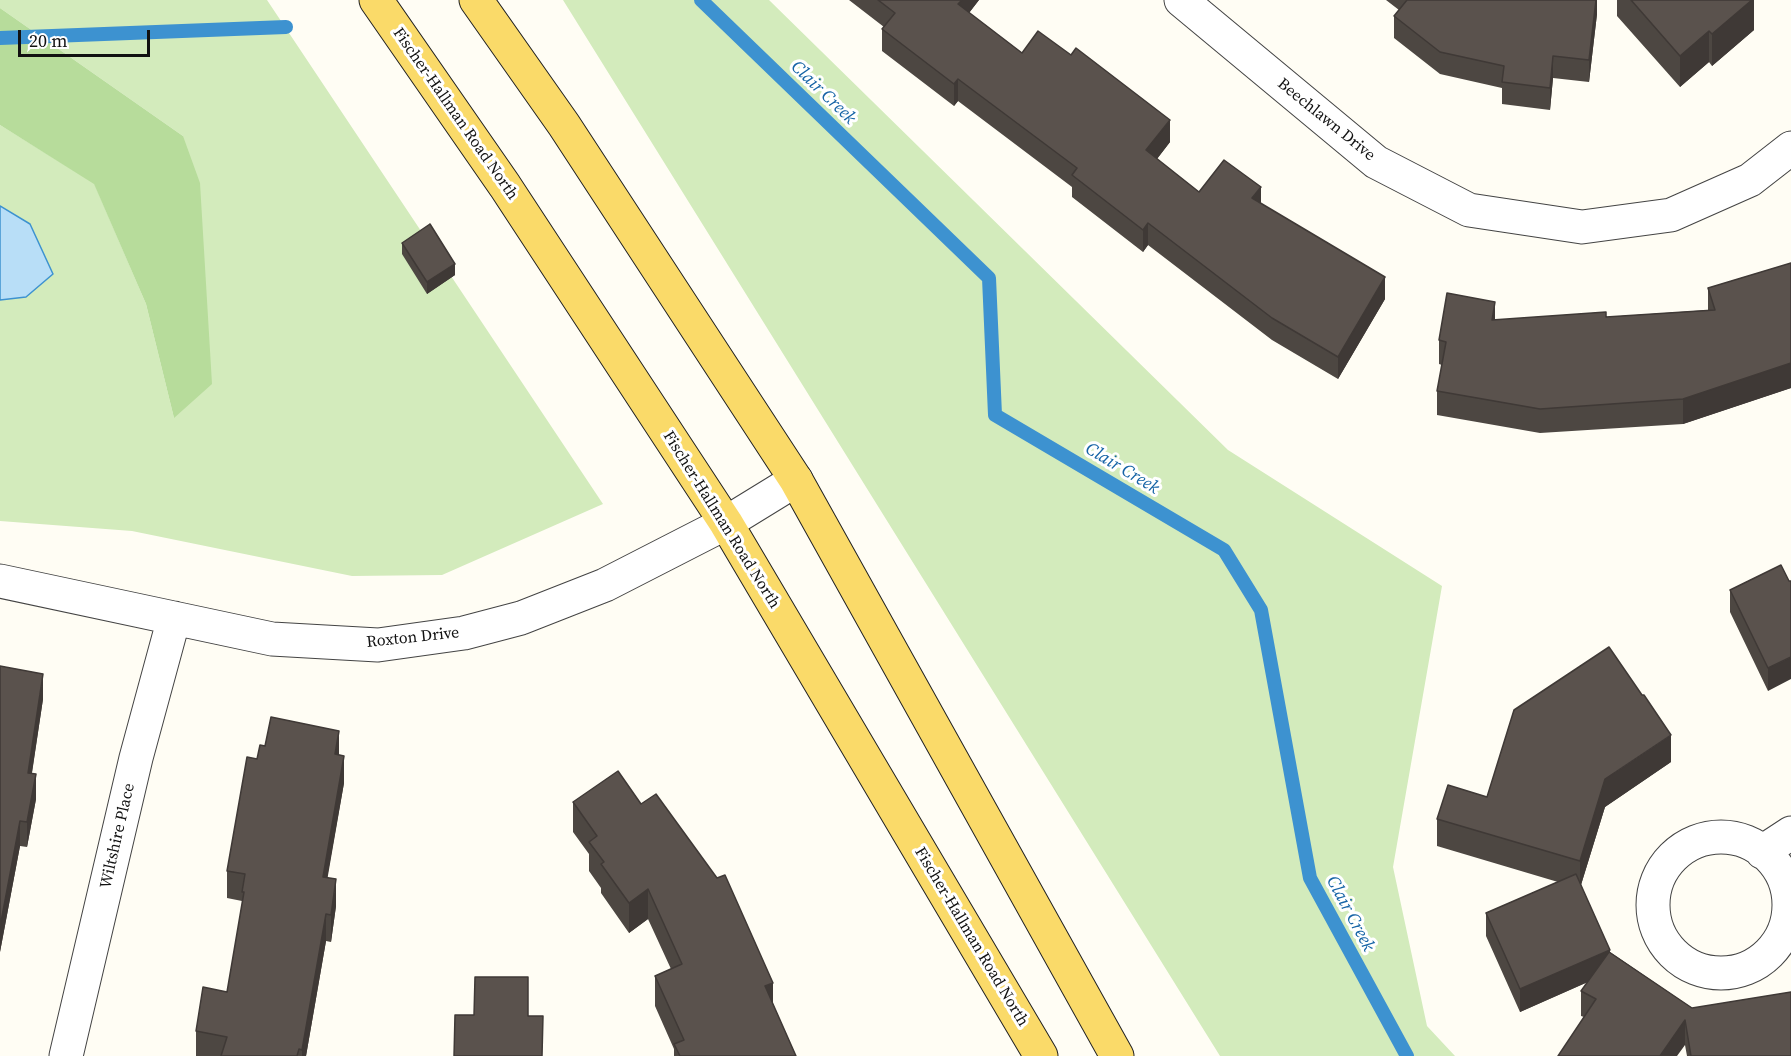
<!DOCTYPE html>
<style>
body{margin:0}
#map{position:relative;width:1791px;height:1056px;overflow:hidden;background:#fffdf4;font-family:"Source Serif 4",serif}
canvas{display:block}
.scale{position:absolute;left:18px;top:30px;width:132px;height:27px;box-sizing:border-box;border:3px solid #111;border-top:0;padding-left:8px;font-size:18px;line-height:21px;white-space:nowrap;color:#111;-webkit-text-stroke:4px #fff;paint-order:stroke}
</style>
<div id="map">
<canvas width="1791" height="1056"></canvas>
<div class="scale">20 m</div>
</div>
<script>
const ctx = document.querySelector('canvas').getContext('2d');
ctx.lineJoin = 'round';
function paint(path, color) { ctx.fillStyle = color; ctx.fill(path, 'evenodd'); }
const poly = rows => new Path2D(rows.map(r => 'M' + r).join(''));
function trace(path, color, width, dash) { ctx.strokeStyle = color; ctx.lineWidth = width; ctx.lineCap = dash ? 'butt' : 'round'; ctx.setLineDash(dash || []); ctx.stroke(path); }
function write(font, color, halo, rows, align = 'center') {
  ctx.font = font + ' "Source Serif 4",serif'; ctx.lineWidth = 6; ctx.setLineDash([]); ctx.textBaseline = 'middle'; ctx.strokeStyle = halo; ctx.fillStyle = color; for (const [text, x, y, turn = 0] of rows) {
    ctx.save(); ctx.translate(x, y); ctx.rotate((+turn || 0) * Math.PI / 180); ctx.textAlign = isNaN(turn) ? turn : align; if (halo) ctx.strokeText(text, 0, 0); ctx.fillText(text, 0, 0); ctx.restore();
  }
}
const green = poly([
 [0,0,267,0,603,504,442,575,352,576,132,531,0,521,0,300,26,297,30,224,0,206,0,125,94,183,146,304,174,418,183,136,0,8],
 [563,0,769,0,1228,450,1442,586,1393,867,1427,1026,1455,1056,1220,1056]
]);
const forest = poly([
 [0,8,183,136,200,183,212,384,174,418,146,304,94,184,0,125]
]);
const water = poly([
 [0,206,30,224,53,274,26,297,0,300,0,206]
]);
const stream = poly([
 [701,0,989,278,995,415,1224,550,1261,610,1310,878,1407,1056],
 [0,38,286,27]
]);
const minor = poly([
 [1181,0,1376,162,1469,210,1582,227,1671,215,1750,180,1791,148],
 [0,581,272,639,378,645,464,633,521,618,605,585,726,523,796,480],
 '1653 905a68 68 0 1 1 136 0a68 68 0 1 1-136 0Z',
 [1762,852,1791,833],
 [66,1056,136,758,174,618]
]);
const major = poly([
 [376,0,505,186,726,523,1041,1056],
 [476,0,564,125,796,480,1117,1056]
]);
const wall = poly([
 [849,0,979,0,969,13,1022,53,1170,142,1157,159,1199,192,1261,203,1385,299,1338,379,1272,340,1148,245,1143,252,1072,197,1072,187,958,101,954,106,882,51,882,29,884,27],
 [1386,0,1597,0,1597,14,1589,82,1553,78,1550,110,1502,104,1502,88,1440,74,1394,38,1394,16,1399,10],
 [1617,0,1754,0,1754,30,1712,66,1709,62,1680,87,1617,16],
 [402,243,455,275,427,294,402,254],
 [1791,263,1791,388,1683,424,1540,433,1437,415,1437,391,1442,365,1439,364,1439,340,1495,320,1606,317,1708,310,1708,288],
 [1781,565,1768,691,1730,612,1730,590],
 [0,666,43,699,32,773,36,799,27,847,20,846,0,952],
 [339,755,344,783,327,878,336,906,331,942,326,941,306,1056,196,1056,196,1031,227,992,242,907,242,901,227,898,227,871,257,759],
 [1671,762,1605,807,1581,885,1610,952,1692,1008,1791,1056,1687,1056,1685,1045,1584,1017,1581,1016,1581,991,1588,982,1520,1012,1486,936,1486,913,1558,882,1437,846,1437,819,1487,797],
 [573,802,773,1004,796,1056,674,1056,674,1049,655,1006,655,976,671,969,648,919,629,933,601,893,601,888,589,871,589,854,573,832]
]);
const shadedWall = poly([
 [962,0,979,0,958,27,958,4],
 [1596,0,1597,0,1597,14,1589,82,1589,60],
 [1752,0,1754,0,1754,30,1712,66,1712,34],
 [1709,31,1709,62,1680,87,1680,56],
 [1553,56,1553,78,1550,110,1550,88],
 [958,79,958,101,954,106,954,84],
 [1170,120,1170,142,1146,173,1146,150],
 [1261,187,1261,210,1252,198],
 [1148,223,1148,245,1143,252,1143,230],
 [455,264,455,275,427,294,427,282],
 [1385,277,1385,299,1338,379,1338,357],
 [1495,302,1495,326,1492,320],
 [1791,363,1791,388,1683,424,1683,399],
 [1791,657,1791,679,1768,691,1768,668],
 [43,674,43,699,28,798,28,773],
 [339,731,339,758,335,754],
 [1671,735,1671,762,1605,807,1580,888,1580,861,1605,779],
 [344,756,344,783,323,904,323,877],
 [36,774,36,799,27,847,27,822],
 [20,821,20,846,0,952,0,927],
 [336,879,336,906,331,942,331,915],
 [648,889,648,919,629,933,629,903],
 [326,914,326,941,306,1056,302,1056,302,1050],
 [1610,950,1610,972,1520,1012,1520,989],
 [773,983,773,1012,765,986],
 [1685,1020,1685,1045,1677,1056,1660,1056]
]);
const building = poly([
 [878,0,962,0,958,4,1022,53,1038,31,1071,55,1076,48,1170,120,1146,150,1199,192,1224,160,1261,187,1252,198,1385,277,1338,357,1272,318,1148,223,1143,230,1072,175,1077,168,958,79,954,84,882,29,895,13,878,0],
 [1407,0,1596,0,1589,60,1553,56,1550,88,1502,82,1504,66,1440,52,1394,16,1407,0],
 [1631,0,1752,0,1712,34,1709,31,1680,56,1631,0],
 [430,224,455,264,427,282,402,243,430,224],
 [1791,263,1791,363,1683,399,1540,409,1437,391,1446,342,1439,340,1447,293,1495,302,1492,320,1606,312,1606,317,1715,310,1708,288,1791,263],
 [1781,565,1789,581,1791,581,1791,657,1768,668,1730,590,1781,565],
 [1609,647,1642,695,1644,695,1671,735,1605,779,1580,861,1437,819,1448,785,1487,797,1514,710,1609,647],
 [0,666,43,674,28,773,36,774,27,822,20,821,0,927,0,666],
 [271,717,339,731,335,754,344,756,323,877,336,879,331,915,326,914,302,1050,299,1049,297,1056,221,1056,227,1037,196,1031,203,987,227,992,244,892,242,892,245,874,227,871,247,757,257,759,260,745,265,746,271,717],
 [618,771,641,804,656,794,717,878,725,875,773,983,765,986,796,1056,680,1056,674,1044,684,1040,655,976,682,964,648,889,629,903,601,864,604,862,589,842,597,836,573,802,618,771],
 [1576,874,1610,950,1520,989,1486,913,1576,874],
 [1609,952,1692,1008,1791,992,1791,1056,1691,1056,1685,1020,1660,1056,1558,1056,1596,999,1581,991,1609,952],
 [475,977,528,977,528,1016,543,1016,542,1056,454,1056,455,1015,474,1015,475,977]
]);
const streetNames = [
 ["Fischer-Hallman Road North",455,114,55],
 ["Beechlawn Drive",1326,120,39],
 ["Fischer-Hallman Road North",721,520,58],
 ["Roxton Drive",413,638,-6],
 ["Wiltshire Place",118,836,-77],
 ["Fischer-Hallman Road North",971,937,59]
];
const waterNames = [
 ["Clair Creek",823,93,44],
 ["Clair Creek",1122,469,31],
 ["Clair Creek",1350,914,62]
];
paint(green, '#d3ebbc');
paint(forest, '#b7dc9b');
paint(water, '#b8def7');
trace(water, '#3d92d0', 1.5);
trace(stream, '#3d92d0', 14);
trace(minor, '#444', 35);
trace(major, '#222', 35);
trace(minor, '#fff', 33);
trace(major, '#fada69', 33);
paint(wall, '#4d4742');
paint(shadedWall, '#3f3936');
paint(building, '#5a524d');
trace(building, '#3f3936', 1.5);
write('16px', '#111', '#fff', streetNames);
write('italic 18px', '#1664a6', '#fff', waterNames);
</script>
